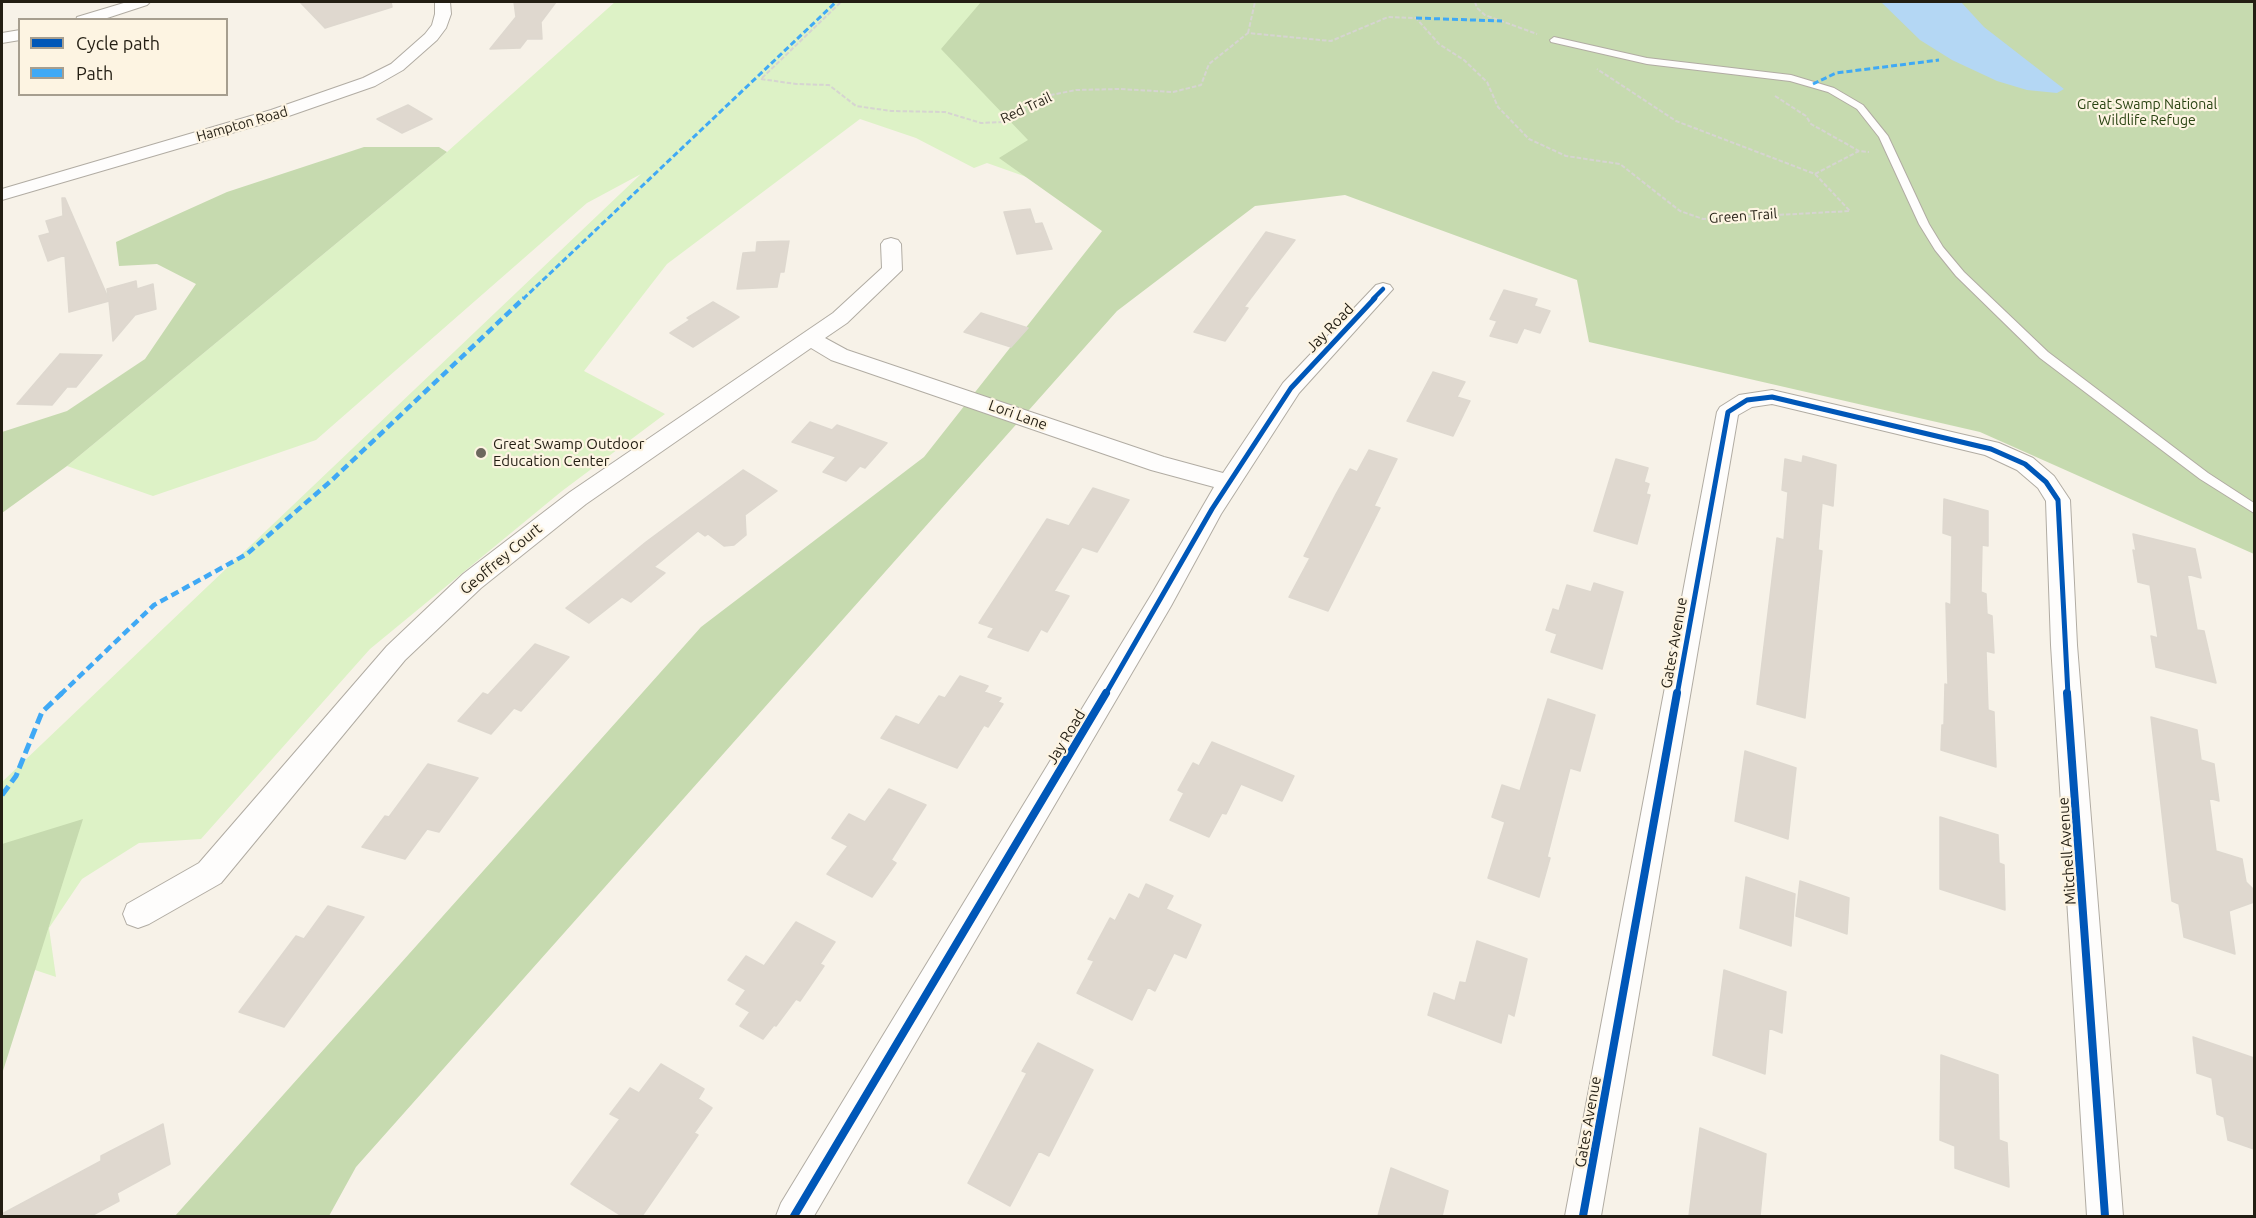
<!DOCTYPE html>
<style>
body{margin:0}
#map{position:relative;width:2256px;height:1218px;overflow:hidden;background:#f7f2e8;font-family:Ubuntu,sans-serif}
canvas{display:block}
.frame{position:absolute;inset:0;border:3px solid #231e13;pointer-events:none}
.legend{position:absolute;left:18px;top:18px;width:210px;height:78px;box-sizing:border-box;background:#fdf4e2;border:2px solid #a69e8f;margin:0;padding:8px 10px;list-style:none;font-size:18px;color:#231e13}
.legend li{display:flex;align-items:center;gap:12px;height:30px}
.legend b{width:30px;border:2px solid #a69e8f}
</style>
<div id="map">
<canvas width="2256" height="1218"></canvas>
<div class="frame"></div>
<ul class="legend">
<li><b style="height:8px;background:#0057b8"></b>Cycle path</li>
<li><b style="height:8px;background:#3fa9f5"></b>Path</li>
</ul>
</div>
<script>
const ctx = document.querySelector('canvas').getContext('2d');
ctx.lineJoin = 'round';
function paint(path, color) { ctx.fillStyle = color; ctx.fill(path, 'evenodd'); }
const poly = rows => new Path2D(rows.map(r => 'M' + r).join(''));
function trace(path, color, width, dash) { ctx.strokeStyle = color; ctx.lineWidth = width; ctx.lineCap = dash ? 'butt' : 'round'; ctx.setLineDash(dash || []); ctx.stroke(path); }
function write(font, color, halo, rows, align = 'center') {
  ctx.font = font + ' Ubuntu,sans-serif'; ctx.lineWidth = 4.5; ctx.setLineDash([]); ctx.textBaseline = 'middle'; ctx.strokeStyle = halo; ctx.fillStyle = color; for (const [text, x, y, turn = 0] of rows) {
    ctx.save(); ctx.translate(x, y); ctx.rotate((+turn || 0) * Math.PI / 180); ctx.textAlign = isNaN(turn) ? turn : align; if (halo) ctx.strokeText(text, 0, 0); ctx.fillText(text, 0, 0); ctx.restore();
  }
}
const green = poly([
 [615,2,2254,2,1212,143,1148,220,987,163,974,168,916,138,860,119,667,264,584,371,665,414,562,491,370,649,201,839,139,843,82,879,49,928,56,977,2,959,2,782,641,174,587,203,316,440,153,496,67,466,447,152]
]);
const forest = poly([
 [981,2,2254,2,2254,554,1980,432,1589,342,1577,280,1345,195,1255,206,1117,311,356,1167,329,1216,175,1216,701,627,924,457,1102,231,999,158,1028,140,941,49],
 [364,147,439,147,447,152,67,466,2,513,2,432,67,411,145,359,196,284,157,264,119,266,116,242,227,192],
 [83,819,44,942,2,1074,2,844]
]);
const water = poly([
 [1881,2,1961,2,1984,27,2064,89,2057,93,2027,90,1997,81,1952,60,1920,40]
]);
const building = poly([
 [300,2,391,2,392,7,325,28,300,2],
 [514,2,556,2,541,22,542,39,527,39,520,48,490,49,516,17,514,2],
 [408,105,432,119,402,133,377,119,408,105],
 [62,198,65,198,109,300,107,289,136,281,137,289,153,284,156,309,135,315,113,341,109,301,69,312,65,255,48,261,39,236,50,233,46,221,63,216,62,198],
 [1030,209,1035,224,1042,223,1052,249,1017,254,1004,212,1030,209],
 [1266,232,1295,240,1244,307,1248,308,1225,341,1194,332,1266,232],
 [789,241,784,272,780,272,777,287,737,289,743,253,756,252,757,242,789,241],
 [1504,290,1537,299,1534,306,1550,311,1540,333,1524,328,1517,343,1490,336,1497,321,1490,319,1504,290],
 [713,302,739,317,693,347,670,333,690,320,687,318,713,302],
 [981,313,1028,328,1011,347,964,332,981,313],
 [60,354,102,355,76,387,67,387,52,405,17,404,60,354],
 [1433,372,1465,382,1457,397,1470,401,1453,436,1407,421,1433,372],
 [810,422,832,430,837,425,887,443,865,468,860,466,846,481,823,472,836,457,792,442,810,422],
 [1369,450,1397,459,1374,506,1380,508,1328,611,1289,597,1310,558,1304,556,1336,494,1350,469,1357,472,1369,450],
 [1803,456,1836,465,1833,506,1822,503,1818,550,1822,551,1805,718,1757,704,1777,538,1784,540,1788,492,1782,490,1785,459,1802,463,1803,456],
 [1616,459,1648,468,1644,482,1649,484,1646,494,1650,495,1637,544,1594,531,1616,459],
 [743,470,777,491,745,515,746,535,734,545,724,546,708,534,705,536,698,531,654,567,665,573,631,602,622,597,589,623,566,608,646,542,743,470],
 [1093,488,1129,500,1097,552,1082,547,1054,591,1069,596,1047,632,1041,629,1028,651,988,637,994,628,979,623,1047,519,1069,526,1093,488],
 [1944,499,1988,511,1988,546,1982,545,1981,592,1986,594,1987,614,1992,616,1994,653,1986,651,1988,710,1994,712,1996,767,1941,750,1942,725,1944,725,1945,684,1948,685,1946,603,1951,605,1952,536,1943,533,1944,499],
 [2133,534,2195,549,2201,578,2187,574,2197,630,2204,631,2216,683,2156,667,2151,636,2158,638,2150,585,2138,582,2133,550,2136,551,2133,534],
 [1594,583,1623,592,1602,669,1551,652,1557,634,1546,630,1553,609,1559,611,1567,585,1591,592,1594,583],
 [535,644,569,657,521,711,514,708,491,734,458,721,483,693,488,695,535,644],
 [960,676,988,686,984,692,1001,698,998,702,1003,704,988,727,984,725,957,768,881,738,896,716,919,725,939,696,945,698,960,676],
 [1548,699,1595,715,1580,771,1570,768,1547,857,1550,858,1539,897,1488,878,1505,822,1492,817,1502,785,1520,791,1548,699],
 [2151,717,2197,730,2201,760,2214,764,2219,801,2209,798,2216,851,2242,859,2246,882,2254,890,2254,902,2229,911,2235,954,2184,937,2179,904,2172,901,2151,717],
 [1212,742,1294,776,1282,801,1241,784,1226,814,1222,813,1209,837,1170,820,1184,793,1178,790,1193,763,1199,766,1212,742],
 [1745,751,1796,768,1788,839,1735,821,1745,751],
 [428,764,478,778,439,832,427,829,405,859,362,847,385,816,389,817,428,764],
 [889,789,926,805,891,860,896,863,872,897,827,874,848,846,832,838,849,814,865,822,889,789],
 [1940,817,1998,835,1999,863,2004,865,2005,910,1940,889,1940,817],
 [1746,877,1795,894,1791,946,1740,928,1746,877],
 [1800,881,1849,898,1847,934,1796,916,1800,881],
 [1146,884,1173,896,1166,909,1201,925,1186,958,1174,953,1155,991,1148,987,1132,1020,1077,993,1094,961,1088,959,1110,918,1115,921,1129,894,1139,899,1146,884],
 [328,906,364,917,284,1027,239,1012,296,936,304,939,328,906],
 [796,922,835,942,820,964,824,966,800,1001,796,999,776,1026,774,1025,763,1039,740,1026,750,1012,736,1004,746,990,728,980,746,956,764,966,796,922],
 [1477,941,1527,959,1514,1016,1508,1013,1501,1043,1428,1015,1434,993,1455,1001,1460,982,1466,983,1477,941],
 [1724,970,1786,992,1782,1033,1769,1028,1765,1074,1713,1055,1724,970],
 [2193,1037,2254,1058,2254,1149,2228,1140,2224,1117,2217,1114,2212,1078,2197,1073,2193,1037],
 [1038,1043,1093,1070,1049,1156,1039,1151,1010,1206,968,1183,1027,1073,1022,1071,1038,1043],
 [1941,1055,1998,1075,1999,1140,2007,1143,2009,1187,1955,1168,1955,1146,1940,1140,1941,1055],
 [661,1064,704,1089,698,1099,712,1108,694,1133,698,1135,642,1216,622,1216,571,1184,620,1119,610,1114,630,1088,639,1093,661,1064],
 [163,1124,170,1164,117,1193,119,1201,91,1216,2,1216,2,1214,101,1161,101,1156,163,1124],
 [1700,1128,1766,1154,1760,1216,1689,1216,1700,1128],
 [1391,1168,1448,1191,1442,1216,1378,1216,1391,1168]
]);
const path = poly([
 [1475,2,1477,8,1485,15,1537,34],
 [1248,33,1255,2],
 [762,78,841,2],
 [761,79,796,84,829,85,856,106,891,111,945,112,981,123,1001,122,1051,95,1076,90,1120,89,1173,92,1201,85,1209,64,1248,33,1331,41,1388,17,1416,18,1439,44,1464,60,1487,82,1498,107,1529,139,1566,156,1620,164,1680,211,1703,219,1850,211,1815,174,1676,121,1597,69],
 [1775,96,1806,116,1811,124,1859,151],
 [1815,174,1859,151,1869,152]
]);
const lane = poly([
 [1554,37,1647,58,1791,75,1834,88,1863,105,1888,136,1929,224,1943,247,1964,272,2048,352,2208,473,2254,503,2254,513,2200,479,2040,358,1956,276,1935,250,1919,224,1879,137,1857,109,1828,92,1790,81,1647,64,1551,42,1550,40,1554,37]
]);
const street = poly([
 [127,2,150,2,147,5,101,20,76,20,77,17,127,2],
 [435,2,450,2,451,14,446,28,437,40,403,70,375,86,283,118,2,200,2,189,271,110,363,78,391,64,425,34,432,25,435,14,435,2],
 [20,30,20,40,2,43,2,33,20,30],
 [891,238,898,240,901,244,902,270,847,323,825,338,847,350,1164,457,1223,473,1283,383,1376,285,1383,283,1390,285,1393,289,1299,393,1221,514,1171,606,814,1216,776,1216,781,1203,1153,592,1214,487,1151,470,831,360,811,348,586,504,481,588,405,660,221,883,149,924,138,928,127,924,123,914,127,904,199,863,387,646,463,574,570,492,833,313,882,268,881,244,884,240,891,238],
 [1772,390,1999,443,2033,458,2054,476,2070,500,2077,645,2123,1216,2087,1216,2051,645,2046,501,2038,488,2017,470,1985,455,1772,404,1752,407,1738,415,1601,1216,1565,1216,1717,412,1720,407,1739,395,1772,390]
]);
const quietFar2 = poly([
 [1416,18,1502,21],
 [1813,84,1836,73,1939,60],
 [523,299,836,2]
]);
const quietFar1 = poly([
 [60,695,154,605,247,554,332,480,524,298]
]);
const quiet = poly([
 [2,795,16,776,42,712,62,693]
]);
const cyclewayFar2 = poly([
 [1373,299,1383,289]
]);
const cyclewayFar1 = poly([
 [1105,695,1212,509,1291,388,1375,298],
 [1677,695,1728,412,1747,400,1772,397,1991,449,2025,464,2046,482,2058,500,2068,695]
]);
const cycleway = poly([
 [2067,693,2105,1216],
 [794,1216,1106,693],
 [1583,1216,1677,693]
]);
const markers = [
 [481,453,6,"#6d685e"]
];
const farParknames = [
 ["Great Swamp National",2147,104],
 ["Wildlife Refuge",2147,120]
];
const farStreetnames = [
 ["Red Trail",1026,108,-25],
 ["Hampton Road",242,124,-16],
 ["Green Trail",1743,216,-4]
];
const streetNames = [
 ["Jay Road",1330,328,-46],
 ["Lori Lane",1018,415,20],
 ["Geoffrey Court",501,559,-40],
 ["Gates Avenue",1674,643,-80],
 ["Jay Road",1066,737,-59],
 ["Mitchell Avenue",2067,851,-94],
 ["Gates Avenue",1588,1122,-80]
];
const poiNames = [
 ["Great Swamp Outdoor",493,444],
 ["Education Center",493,461]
];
paint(green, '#ddf2c6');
paint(forest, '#c6daaf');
paint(water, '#b4d7f4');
paint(building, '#dfd8cf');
trace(building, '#ded8cf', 1.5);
trace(lane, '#b1aca3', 2);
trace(street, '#b1aca3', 2);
trace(path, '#d6d4d1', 2, [4.5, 2]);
paint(lane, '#fefdfc');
paint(street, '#fefdfc');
trace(quietFar2, '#3fa9f5', 3, [6, 3]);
trace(quietFar1, '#3fa9f5', 4.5, [8, 4.5]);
trace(quiet, '#3fa9f5', 5, [11, 5]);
trace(cyclewayFar2, '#0057b8', 4.5);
trace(cyclewayFar1, '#0057b8', 5);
trace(cycleway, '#0057b8', 8);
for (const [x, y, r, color] of markers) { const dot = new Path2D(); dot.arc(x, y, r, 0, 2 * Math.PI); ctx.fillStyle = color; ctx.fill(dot); trace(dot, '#fdf4e2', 2); }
write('14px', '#294312', '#fdf4e2', farParknames);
write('14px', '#231e13', '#fdf4e2', farStreetnames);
write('15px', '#231e13', '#fdf4e2', streetNames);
write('15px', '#231e13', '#fdf4e2', poiNames, 'left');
</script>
